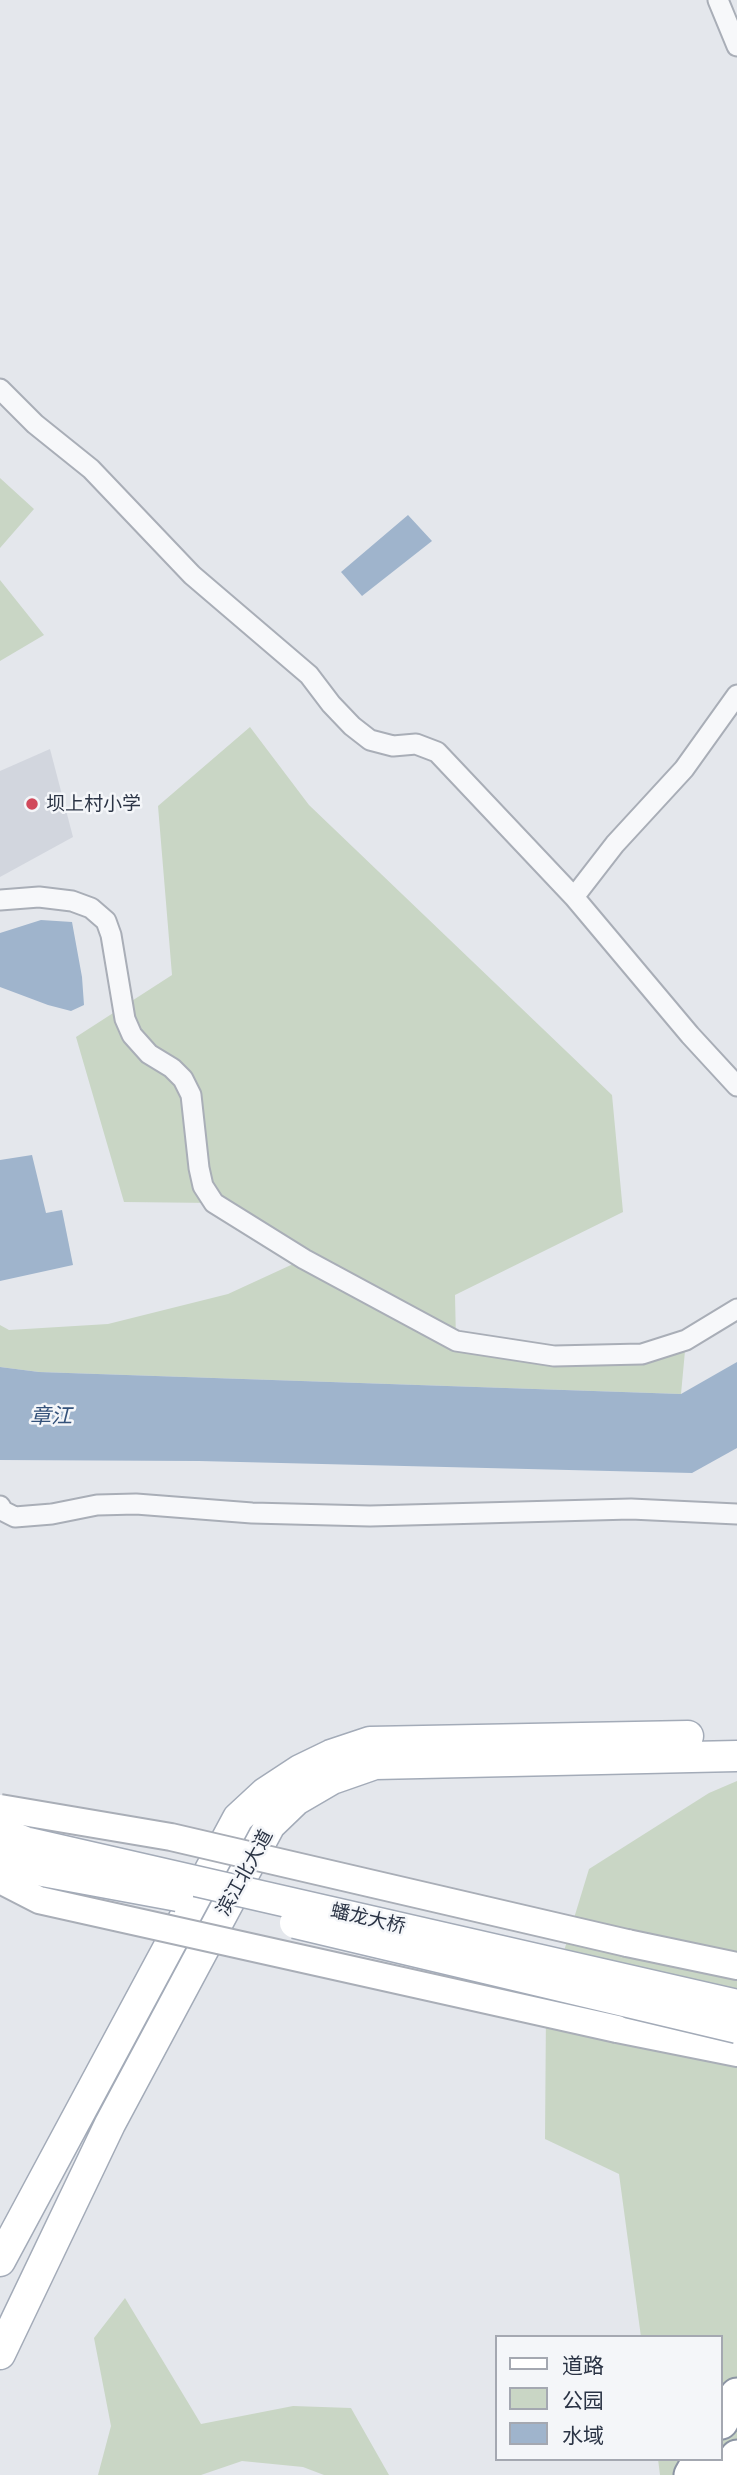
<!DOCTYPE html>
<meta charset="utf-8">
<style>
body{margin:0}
#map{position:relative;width:737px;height:2475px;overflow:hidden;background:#e4e7ec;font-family:Quicksand,"Noto Sans SC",sans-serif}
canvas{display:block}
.legend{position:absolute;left:495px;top:2335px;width:228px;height:126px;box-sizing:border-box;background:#f4f6f9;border:2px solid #a4a8b1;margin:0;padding:9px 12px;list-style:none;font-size:21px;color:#2b3445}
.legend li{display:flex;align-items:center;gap:14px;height:35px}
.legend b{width:35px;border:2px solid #a4a8b1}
</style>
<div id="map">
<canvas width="737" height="2475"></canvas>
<ul class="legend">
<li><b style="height:9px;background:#fff"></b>道路</li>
<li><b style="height:19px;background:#c9d6c5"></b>公园</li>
<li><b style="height:19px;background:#9fb4cc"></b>水域</li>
</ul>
</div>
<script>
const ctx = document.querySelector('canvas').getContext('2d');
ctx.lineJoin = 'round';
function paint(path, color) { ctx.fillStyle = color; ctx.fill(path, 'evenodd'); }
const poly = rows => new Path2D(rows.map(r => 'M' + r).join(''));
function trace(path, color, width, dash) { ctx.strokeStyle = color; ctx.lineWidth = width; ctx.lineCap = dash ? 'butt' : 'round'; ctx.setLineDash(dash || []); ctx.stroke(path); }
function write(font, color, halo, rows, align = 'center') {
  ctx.font = font + ' Quicksand,"Noto Sans SC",sans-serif'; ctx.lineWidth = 5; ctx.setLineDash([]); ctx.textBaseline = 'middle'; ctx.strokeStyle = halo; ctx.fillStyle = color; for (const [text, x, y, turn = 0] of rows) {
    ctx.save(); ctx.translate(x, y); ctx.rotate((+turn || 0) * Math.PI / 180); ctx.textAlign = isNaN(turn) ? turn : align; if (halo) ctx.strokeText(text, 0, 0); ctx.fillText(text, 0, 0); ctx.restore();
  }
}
const built = poly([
 [50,749,73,837,0,877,0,771]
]);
const green = poly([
 [0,478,34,509,0,548],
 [0,580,44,635,0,661],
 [250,727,309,805,612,1095,623,1212,455,1295,456,1341,555,1356,686,1340,681,1394,39,1372,0,1367,0,1325,9,1330,108,1324,228,1294,304,1259,214,1203,124,1202,76,1037,172,975,158,806],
 [737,1781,737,2475,660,2475,658,2459,721,2459,721,2337,641,2337,619,2174,545,2139,546,2010,589,1869,709,1793],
 [125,2298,201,2424,293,2406,351,2408,389,2475,324,2475,303,2467,242,2461,201,2475,98,2475,111,2426,94,2338]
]);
const water = poly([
 [408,515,432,541,362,596,341,572],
 [41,920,72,922,82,977,84,1005,71,1011,48,1005,0,987,0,933],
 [32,1155,46,1213,62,1210,73,1265,0,1281,0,1160],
 [737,1362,737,1448,692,1473,199,1461,0,1460,0,1367,39,1372,681,1394]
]);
const street = poly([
 [718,0,737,46],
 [0,389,35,424,91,469,192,575,309,675,331,704,352,726,370,740,393,746,416,744,437,752,574,897,690,1035,737,1086],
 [574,897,615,844,684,769,737,695],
 [0,900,39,897,72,901,91,908,106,921,111,935,125,1019,132,1035,149,1054,172,1068,183,1079,191,1095,199,1168,203,1186,214,1203,304,1259,456,1341,554,1356,642,1354,686,1340,737,1309],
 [0,1506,3,1511,15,1517,52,1514,97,1505,136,1504,252,1513,370,1516,631,1509,737,1514]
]);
const secondary = poly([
 [627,1943,737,1966],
 [617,2029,737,2053]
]);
const primary = poly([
 [0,2261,238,1818,265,1793,300,1770,331,1755,370,1742,688,1736],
 [0,2354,110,2124,270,1825,296,1800,332,1779,375,1764,737,1756]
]);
const highway = poly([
 [721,2422,737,2395],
 [691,2475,700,2459],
 [726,2475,737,2457]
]);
const secondaryBridge = poly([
 [0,1808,171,1837,627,1943],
 [0,1880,39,1900,617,2029]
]);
const primaryBridge = poly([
 [0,1832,25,1842,737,2005],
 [0,1860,21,1867,178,1896],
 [295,1923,737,2028]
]);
const markers = [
 [32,804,7,"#d1495b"]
];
const poiNames = [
 ["坝上村小学",46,804]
];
const streetNames = [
 ["滨江北大道",245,1873,-61],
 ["蟠龙大桥",368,1919,13]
];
const waterNames = [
 ["章江",51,1417]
];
paint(built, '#d2d6de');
paint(green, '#c9d6c5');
paint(water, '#9fb4cc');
trace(street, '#a9aeb7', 23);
trace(secondary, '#a9aeb7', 30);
trace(primary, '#a3abb8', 33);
trace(highway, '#8b94a3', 37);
trace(street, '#f7f8fa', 19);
trace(secondary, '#fff', 26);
trace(primary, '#fff', 30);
trace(highway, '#fff', 33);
trace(secondaryBridge, '#a9aeb7', 30, []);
trace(primaryBridge, '#a3abb8', 33, []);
trace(secondaryBridge, '#fff', 26);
trace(primaryBridge, '#fff', 30);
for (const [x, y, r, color] of markers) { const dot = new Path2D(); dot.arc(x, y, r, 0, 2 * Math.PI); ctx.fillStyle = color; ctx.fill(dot); trace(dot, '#f4f6f9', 2.5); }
write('19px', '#2b3445', '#f4f6f9', poiNames, 'left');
write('19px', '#2b3445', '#f4f6f9', streetNames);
write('italic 21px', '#34527a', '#f4f6f9', waterNames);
</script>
